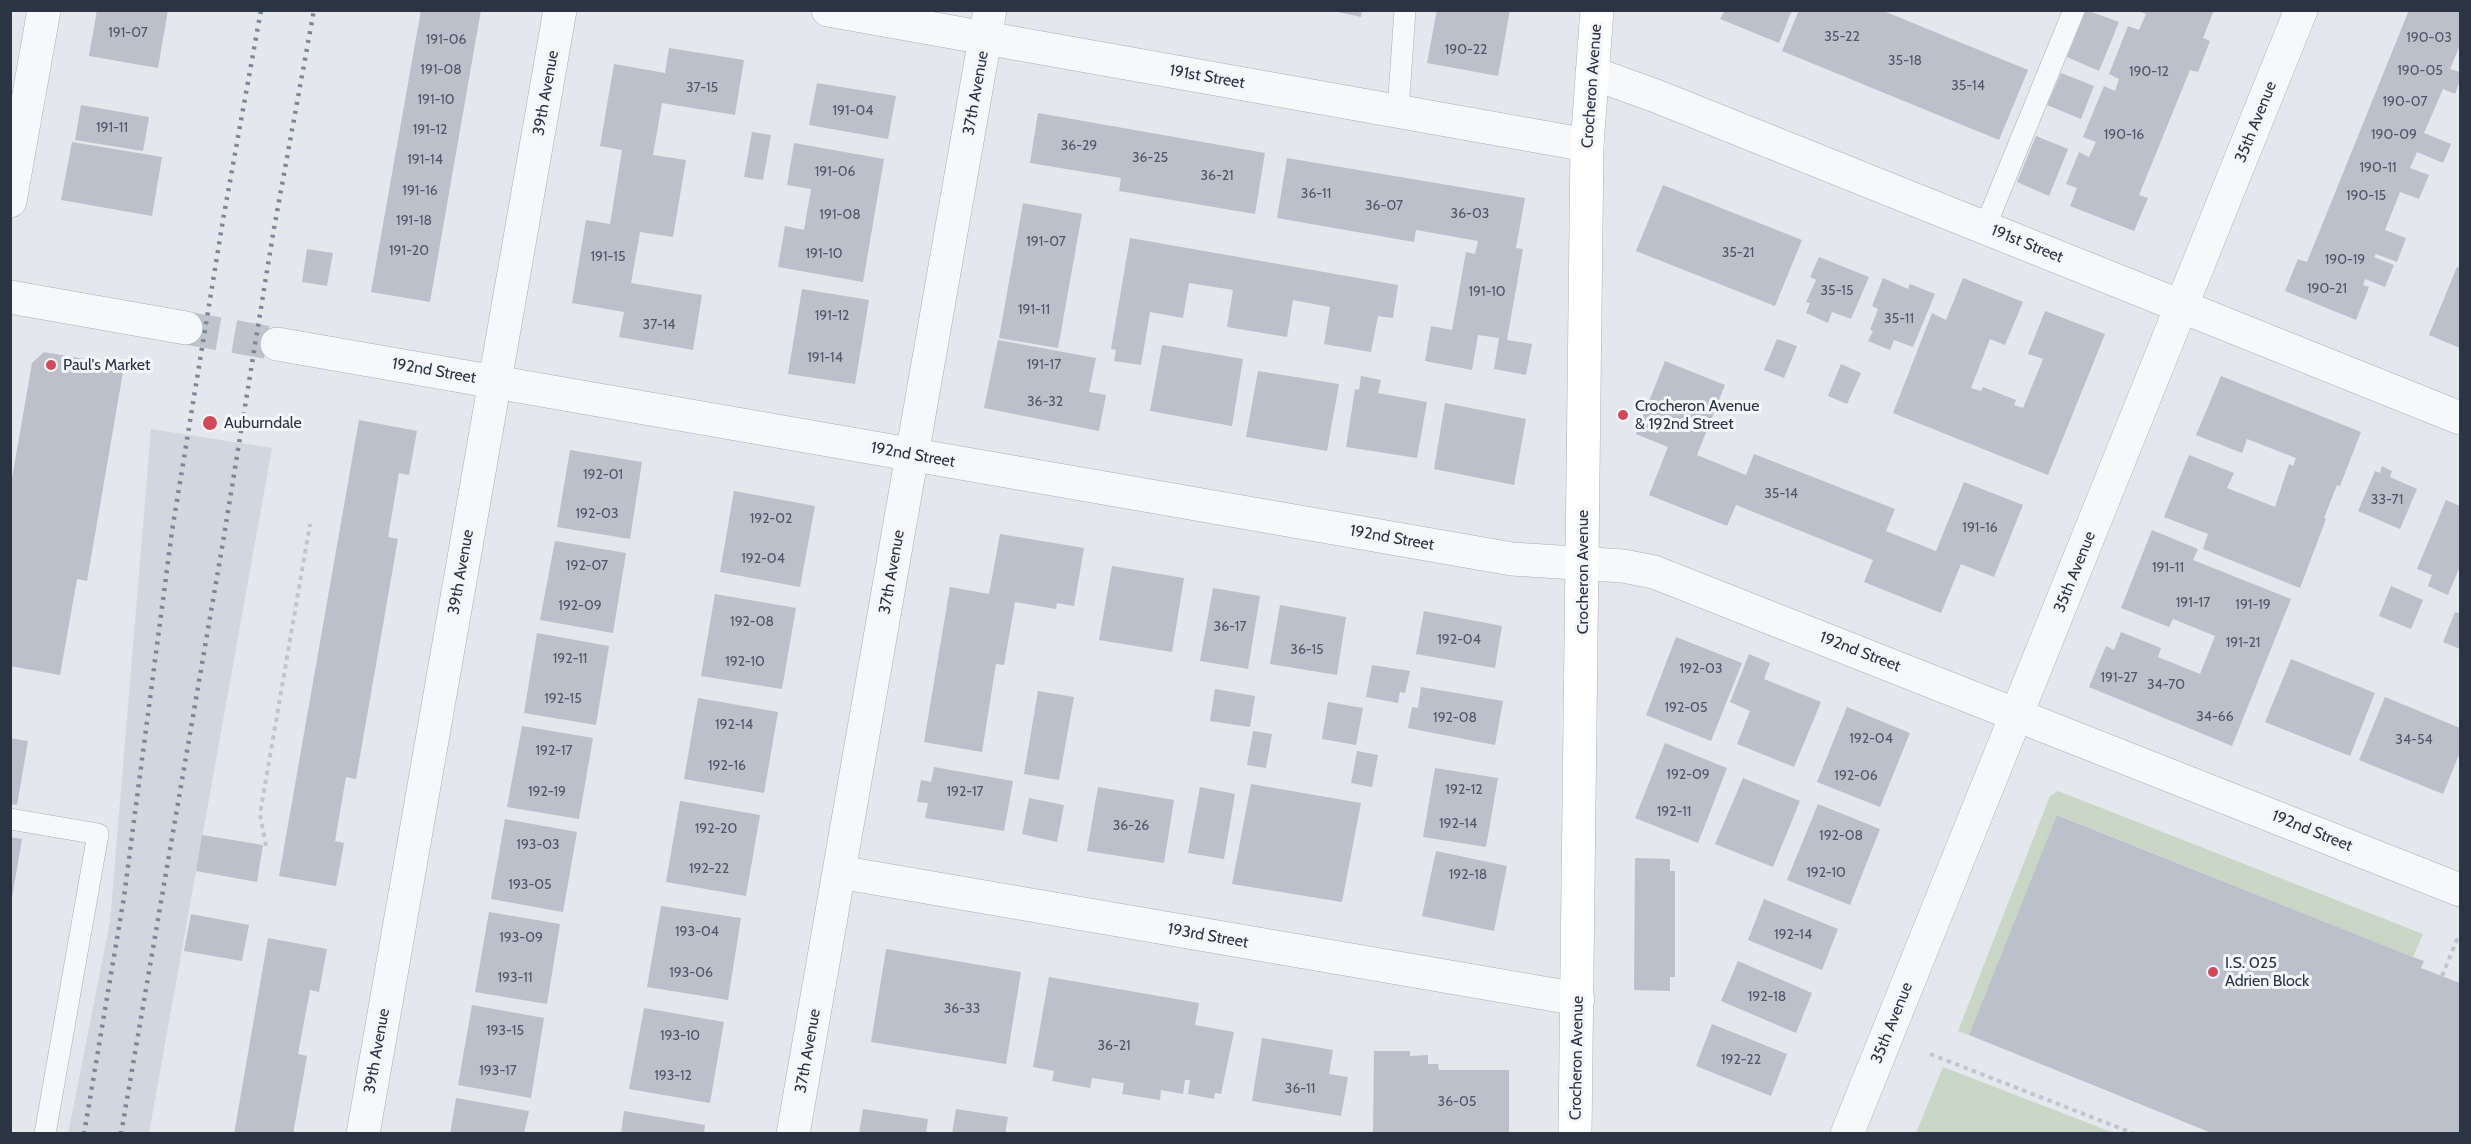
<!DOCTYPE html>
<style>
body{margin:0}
#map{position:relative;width:2471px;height:1144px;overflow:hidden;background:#e4e7ec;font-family:Cabin,sans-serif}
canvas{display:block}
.frame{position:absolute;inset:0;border:12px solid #2b3445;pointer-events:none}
</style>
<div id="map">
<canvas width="2471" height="1144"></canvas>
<div class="frame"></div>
</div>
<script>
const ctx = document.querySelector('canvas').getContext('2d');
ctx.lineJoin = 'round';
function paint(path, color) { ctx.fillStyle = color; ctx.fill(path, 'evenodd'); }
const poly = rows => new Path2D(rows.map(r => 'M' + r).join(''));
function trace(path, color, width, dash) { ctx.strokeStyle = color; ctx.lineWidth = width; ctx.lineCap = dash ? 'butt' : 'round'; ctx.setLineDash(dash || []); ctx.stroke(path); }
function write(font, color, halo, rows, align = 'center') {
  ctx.font = font + ' Cabin,sans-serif'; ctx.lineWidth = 6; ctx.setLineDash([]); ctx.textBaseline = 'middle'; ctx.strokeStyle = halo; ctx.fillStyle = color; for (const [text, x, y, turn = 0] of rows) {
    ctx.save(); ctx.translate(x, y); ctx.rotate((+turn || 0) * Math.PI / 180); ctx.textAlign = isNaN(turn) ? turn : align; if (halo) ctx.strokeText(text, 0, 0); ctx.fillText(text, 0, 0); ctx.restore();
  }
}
const built = poly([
 [151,429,272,448,149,1133,68,1134,110,922]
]);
const green = poly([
 [2058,791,2423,934,2413,957,2058,815,1969,1035,1958,1031,2050,796],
 [1943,1067,2114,1133,1916,1133]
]);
const building = poly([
 [97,10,168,10,158,68,89,56],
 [421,10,481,10,430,302,371,292],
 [1329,10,1362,10,1361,17],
 [1437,10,1510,10,1498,76,1427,63],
 [1725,10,1792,10,1779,43,1720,19],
 [1799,10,1881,10,2028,70,1999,140,1782,51],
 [2086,10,2119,22,2099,71,2067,57],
 [2136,10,2214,10,2203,38,2210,41,2198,72,2190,70,2139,195,2148,198,2134,231,2070,206,2077,188,2066,184,2079,152,2089,157,2096,142,2083,137,2104,86,2115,91,2119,79,2109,74,2128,26,2139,30,2146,14],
 [2409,10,2460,10,2460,45,2450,69,2460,72,2460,80,2455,94,2443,89,2424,133,2451,144,2443,163,2417,152,2410,168,2429,175,2419,199,2400,192,2385,230,2406,238,2397,262,2376,254,2374,257,2394,265,2385,287,2365,279,2363,285,2369,287,2356,320,2285,291,2298,259,2307,262],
 [669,48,744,60,735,115,662,103,653,155,686,160,673,237,640,232,631,283,702,295,693,350,619,337,624,312,572,303,586,220,610,224,622,150,600,146,614,64,665,73],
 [2061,73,2094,86,2081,119,2047,105],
 [817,83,896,96,888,139,809,125],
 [81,105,149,117,143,151,75,140],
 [1038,113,1265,153,1255,214,1119,191,1121,178,1030,163],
 [752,132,771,135,763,180,744,177],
 [2036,136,2068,149,2049,196,2017,182],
 [72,142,162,157,152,216,61,200],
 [794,143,884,159,863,282,778,267,785,226,804,230,811,189,787,185],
 [1287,158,1525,198,1516,248,1523,249,1507,340,1532,344,1526,375,1494,369,1499,338,1478,335,1472,370,1425,361,1431,326,1452,330,1466,252,1475,254,1478,241,1416,230,1414,242,1277,218],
 [1663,185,1802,240,1775,306,1636,251],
 [1023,203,1082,214,1058,348,999,338],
 [1130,238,1398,285,1393,318,1378,316,1371,352,1324,344,1330,307,1293,300,1287,337,1227,327,1233,290,1189,283,1183,318,1150,312,1141,365,1114,361,1116,350,1111,349],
 [307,249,333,253,327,286,302,282],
 [1819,257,1869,277,1851,319,1832,312,1828,323,1806,313,1810,303,1806,302,1816,280,1810,277],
 [2457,267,2460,268,2460,348,2429,335],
 [1883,278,1908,289,1910,284,1935,294,1913,347,1894,340,1890,350,1868,341,1873,331,1870,330,1878,309,1872,306],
 [1963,278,2023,302,2005,345,1990,339,1971,388,1981,391,1983,387,2016,400,2014,405,2023,408,2043,359,2028,354,2045,311,2105,334,2048,475,1893,413,1932,313,1946,320],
 [802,289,869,300,855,384,788,374],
 [1777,339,1797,346,1784,378,1764,370],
 [998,340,1096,358,1089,392,1106,395,1099,431,984,408],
 [1162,345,1243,359,1232,426,1150,411],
 [44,352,124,366,87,581,77,579,60,675,10,666,10,490,32,363],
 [1665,361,1725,385,1697,455,1746,475,1754,454,1895,509,1886,531,1936,551,1964,482,2023,505,1994,577,1961,564,1941,613,1864,582,1873,560,1736,505,1727,526,1649,495,1668,447,1636,434],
 [1841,364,1861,373,1847,404,1828,396],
 [1258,371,1339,384,1327,451,1246,437],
 [1361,376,1381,380,1378,393,1427,402,1417,458,1346,447,1355,389,1359,390],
 [2221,376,2361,432,2340,486,2337,485,2324,518,2326,519,2300,588,2203,549,2208,534,2164,517,2189,455,2234,473,2227,488,2275,507,2289,464,2293,466,2296,458,2247,439,2242,453,2196,435],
 [1445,403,1526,419,1514,485,1434,469],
 [359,420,417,431,409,475,399,473,388,537,398,539,356,779,346,777,335,841,344,843,336,886,279,876],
 [570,450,642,462,630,539,557,527],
 [2382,466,2392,471,2390,477,2417,489,2400,529,2358,511,2375,471,2380,473],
 [734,491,815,506,800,587,720,572],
 [2446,500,2460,506,2460,566,2448,595,2428,586,2432,575,2417,569],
 [2152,530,2198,549,2193,560,2291,599,2232,746,2089,687,2106,646,2114,650,2121,632,2161,648,2158,657,2200,674,2215,636,2173,619,2169,627,2121,608],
 [1000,534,1084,548,1074,606,1057,603,1056,609,1015,602,1004,665,996,664,982,752,924,742,950,587,989,594],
 [555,541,626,553,613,633,540,620],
 [1112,566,1184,578,1172,652,1099,640],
 [2391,586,2423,600,2411,629,2379,616],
 [1213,588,1260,596,1248,669,1200,661],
 [715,594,796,608,782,689,701,676],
 [1280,605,1346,617,1337,675,1270,664],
 [2460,609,2460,649,2443,642,2455,612,2459,613],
 [1424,611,1502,626,1495,668,1416,654],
 [537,633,609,646,596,725,524,713],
 [1676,637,1742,663,1711,741,1646,715],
 [1749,654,1770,663,1764,679,1821,702,1794,767,1737,744,1750,711,1730,702],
 [2291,659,2375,693,2350,756,2265,722],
 [1372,665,1410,671,1405,693,1400,692,1398,703,1366,697],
 [1421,687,1503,701,1495,745,1408,728,1412,707,1418,708],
 [1215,689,1255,696,1250,727,1210,721],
 [1038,691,1074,697,1059,780,1024,774],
 [2385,697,2460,728,2460,752,2443,794,2359,760],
 [698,698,778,712,764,793,684,779],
 [1328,702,1363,708,1356,745,1322,739],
 [1847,707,1910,733,1880,807,1817,782],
 [522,726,593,738,579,819,507,807],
 [1253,731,1272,734,1266,768,1247,765],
 [10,738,28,741,17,805,10,804],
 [1665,743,1727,768,1698,843,1635,818],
 [1357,751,1378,755,1372,787,1351,783],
 [934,767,1013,781,1004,831,925,818,928,803,917,802,921,780,931,782],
 [1435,768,1498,778,1486,847,1423,837],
 [1743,778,1800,801,1773,867,1715,844],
 [1251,784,1361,803,1342,902,1232,884],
 [1098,787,1174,800,1164,863,1087,851],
 [1200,787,1235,794,1224,859,1188,853],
 [1029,798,1064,805,1057,842,1022,834],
 [680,801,760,815,746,896,666,882],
 [1818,804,1880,829,1850,905,1787,880],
 [2057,815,2413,957,2424,961,2421,968,2460,983,2460,1134,2214,1134,1969,1035],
 [505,819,577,832,563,912,491,899],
 [202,835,263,845,257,882,196,871],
 [10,837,22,839,12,897,10,897],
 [1436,851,1507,866,1494,931,1422,916],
 [1635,858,1670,859,1670,871,1675,871,1675,977,1670,977,1670,991,1634,990],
 [1764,899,1838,929,1822,970,1748,940],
 [661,906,741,918,728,1000,647,987],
 [489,912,560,924,547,1004,475,992],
 [191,914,249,925,242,961,184,951],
 [268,938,327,949,319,992,310,990,298,1054,307,1056,293,1134,234,1134],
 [886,949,1021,972,1006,1064,871,1042],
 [1738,961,1812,993,1796,1033,1721,1001],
 [1049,977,1199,1003,1195,1025,1234,1032,1221,1094,1215,1093,1214,1099,1188,1094,1190,1080,1185,1080,1183,1094,1161,1090,1160,1100,1122,1094,1124,1083,1092,1078,1090,1088,1052,1081,1054,1071,1033,1067],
 [472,1005,544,1018,531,1098,458,1085],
 [644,1008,724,1022,710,1103,629,1089],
 [1712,1024,1787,1054,1771,1096,1696,1066],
 [1262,1038,1333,1050,1329,1074,1348,1077,1341,1116,1252,1101],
 [1374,1051,1410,1051,1410,1056,1428,1055,1428,1064,1438,1064,1439,1070,1509,1070,1509,1134,1373,1134],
 [456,1098,529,1111,524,1134,450,1134],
 [863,1109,928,1119,926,1134,859,1134],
 [956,1109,1008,1117,1005,1134,952,1134],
 [624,1111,705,1125,704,1134,621,1134]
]);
const streetTunnel = poly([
 [186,328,277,344]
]);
const path = poly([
 [266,846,260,814,310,524],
 [2442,976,2458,937],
 [1930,1054,2135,1134]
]);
const lane = poly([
 [1398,111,1405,10],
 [1985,227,2074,10],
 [10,819,98,834,45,1134]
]);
const street = poly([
 [828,10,1587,145],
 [1592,73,1656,96,2460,418],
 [10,201,44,10],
 [10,297,186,328],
 [277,344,1512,559,1623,566,1654,572,2460,890],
 [839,872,1578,999],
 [363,1134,560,10],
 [793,1134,990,10],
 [1847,1134,2301,10]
]);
const secondary = poly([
 [1575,1134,1587,145,1597,10]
]);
const rail = poly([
 [84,1134,124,897,172,531,223,220,261,10],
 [121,1134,223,542,273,234,314,10]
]);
const markers = [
 [51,365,6,"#d1495b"],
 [1623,415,6,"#d1495b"],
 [210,423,8,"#d1495b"],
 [2213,972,6,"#d1495b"]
];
const numberNames = [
 ["191-07",128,33],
 ["35-22",1842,37],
 ["190-03",2429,38],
 ["191-06",446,40],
 ["190-22",1466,50],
 ["35-18",1905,61],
 ["191-08",441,70],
 ["190-05",2420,71],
 ["190-12",2149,72],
 ["35-14",1968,86],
 ["37-15",702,88],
 ["191-10",436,100],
 ["190-07",2405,102],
 ["191-04",853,111],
 ["191-11",112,128],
 ["191-12",430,130],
 ["190-16",2124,135],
 ["190-09",2394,135],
 ["36-29",1079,146],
 ["36-25",1150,158],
 ["191-14",425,160],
 ["190-11",2378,168],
 ["191-06",835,172],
 ["36-21",1217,176],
 ["191-16",420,191],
 ["36-11",1316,194],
 ["190-15",2366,196],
 ["36-07",1384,206],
 ["36-03",1470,214],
 ["191-08",840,215],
 ["191-18",414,221],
 ["191-07",1046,242],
 ["191-20",409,251],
 ["35-21",1738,253],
 ["191-10",824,254],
 ["191-15",608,257],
 ["190-19",2345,260],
 ["190-21",2327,289],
 ["35-15",1837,291],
 ["191-10",1487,292],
 ["191-11",1034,310],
 ["191-12",832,316],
 ["35-11",1899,319],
 ["37-14",659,325],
 ["191-14",825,358],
 ["191-17",1044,365],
 ["36-32",1045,402],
 ["192-01",603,475],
 ["35-14",1781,494],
 ["33-71",2387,500],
 ["192-03",597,514],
 ["192-02",771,519],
 ["191-16",1980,528],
 ["192-04",763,559],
 ["192-07",587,566],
 ["191-11",2168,568],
 ["191-17",2193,603],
 ["191-19",2253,605],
 ["192-09",580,606],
 ["192-08",752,622],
 ["36-17",1230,627],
 ["192-04",1459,640],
 ["191-21",2243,643],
 ["36-15",1307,650],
 ["192-11",570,659],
 ["192-10",745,662],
 ["192-03",1701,669],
 ["191-27",2119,678],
 ["34-70",2166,685],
 ["192-15",563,699],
 ["192-05",1686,708],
 ["34-66",2215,717],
 ["192-08",1455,718],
 ["192-14",734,725],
 ["192-04",1871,739],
 ["34-54",2414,740],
 ["192-17",554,751],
 ["192-16",727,766],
 ["192-09",1688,775],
 ["192-06",1856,776],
 ["192-12",1464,790],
 ["192-19",547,792],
 ["192-17",965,792],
 ["192-11",1674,812],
 ["192-14",1458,824],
 ["36-26",1131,826],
 ["192-20",716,829],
 ["192-08",1841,836],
 ["193-03",538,845],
 ["192-22",709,869],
 ["192-10",1826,873],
 ["192-18",1468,875],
 ["193-05",530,885],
 ["193-04",697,932],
 ["192-14",1793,935],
 ["193-09",521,938],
 ["193-06",691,973],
 ["193-11",515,978],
 ["192-18",1767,997],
 ["36-33",962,1009],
 ["193-15",505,1031],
 ["193-10",680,1036],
 ["36-21",1114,1046],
 ["192-22",1741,1060],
 ["193-17",498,1071],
 ["193-12",673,1076],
 ["36-11",1300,1089],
 ["36-05",1457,1102]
];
const streetNames = [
 ["191st Street",1207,77,10],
 ["Crocheron Avenue",1592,86,-86],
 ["39th Avenue",546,93,-80],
 ["37th Avenue",976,93,-80],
 ["35th Avenue",2256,122,-68],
 ["191st Street",2027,244,22],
 ["192nd Street",434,371,10],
 ["192nd Street",913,455,10],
 ["192nd Street",1392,538,10],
 ["39th Avenue",461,572,-80],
 ["37th Avenue",892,572,-80],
 ["Crocheron Avenue",1583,572,-90],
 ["35th Avenue",2075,572,-68],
 ["192nd Street",1860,652,21],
 ["192nd Street",2312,831,22],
 ["193rd Street",1208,936,10],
 ["35th Avenue",1892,1023,-68],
 ["39th Avenue",377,1051,-80],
 ["37th Avenue",808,1051,-80],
 ["Crocheron Avenue",1577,1058,-89]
];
const poiNames = [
 ["Paul's Market",63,365],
 ["Crocheron Avenue",1635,406],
 ["& 192nd Street",1635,424],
 ["Auburndale",224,423],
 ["I.S. 025",2225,963],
 ["Adrien Block",2225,981]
];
paint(built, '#d2d6de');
paint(green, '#c9d6c5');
paint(building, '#bbc0ca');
trace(streetTunnel, '#bfc3cb', 33, [33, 16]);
trace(lane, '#a9aeb7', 22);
trace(street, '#a9aeb7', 34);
trace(secondary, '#a9aeb7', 34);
trace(path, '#c2c5cb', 4, [4.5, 4.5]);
trace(lane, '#f7f8fa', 21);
trace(street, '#f7f8fa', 33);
trace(secondary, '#fff', 33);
trace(rail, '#7d8696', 4.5, [3, 6]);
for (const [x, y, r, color] of markers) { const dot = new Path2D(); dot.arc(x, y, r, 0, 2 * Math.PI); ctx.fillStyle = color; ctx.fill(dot); trace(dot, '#f4f6f9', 2); }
write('14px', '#4f5766', null, numberNames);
write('16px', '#2b3445', '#f4f6f9', streetNames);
write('16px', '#2b3445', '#f4f6f9', poiNames, 'left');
</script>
